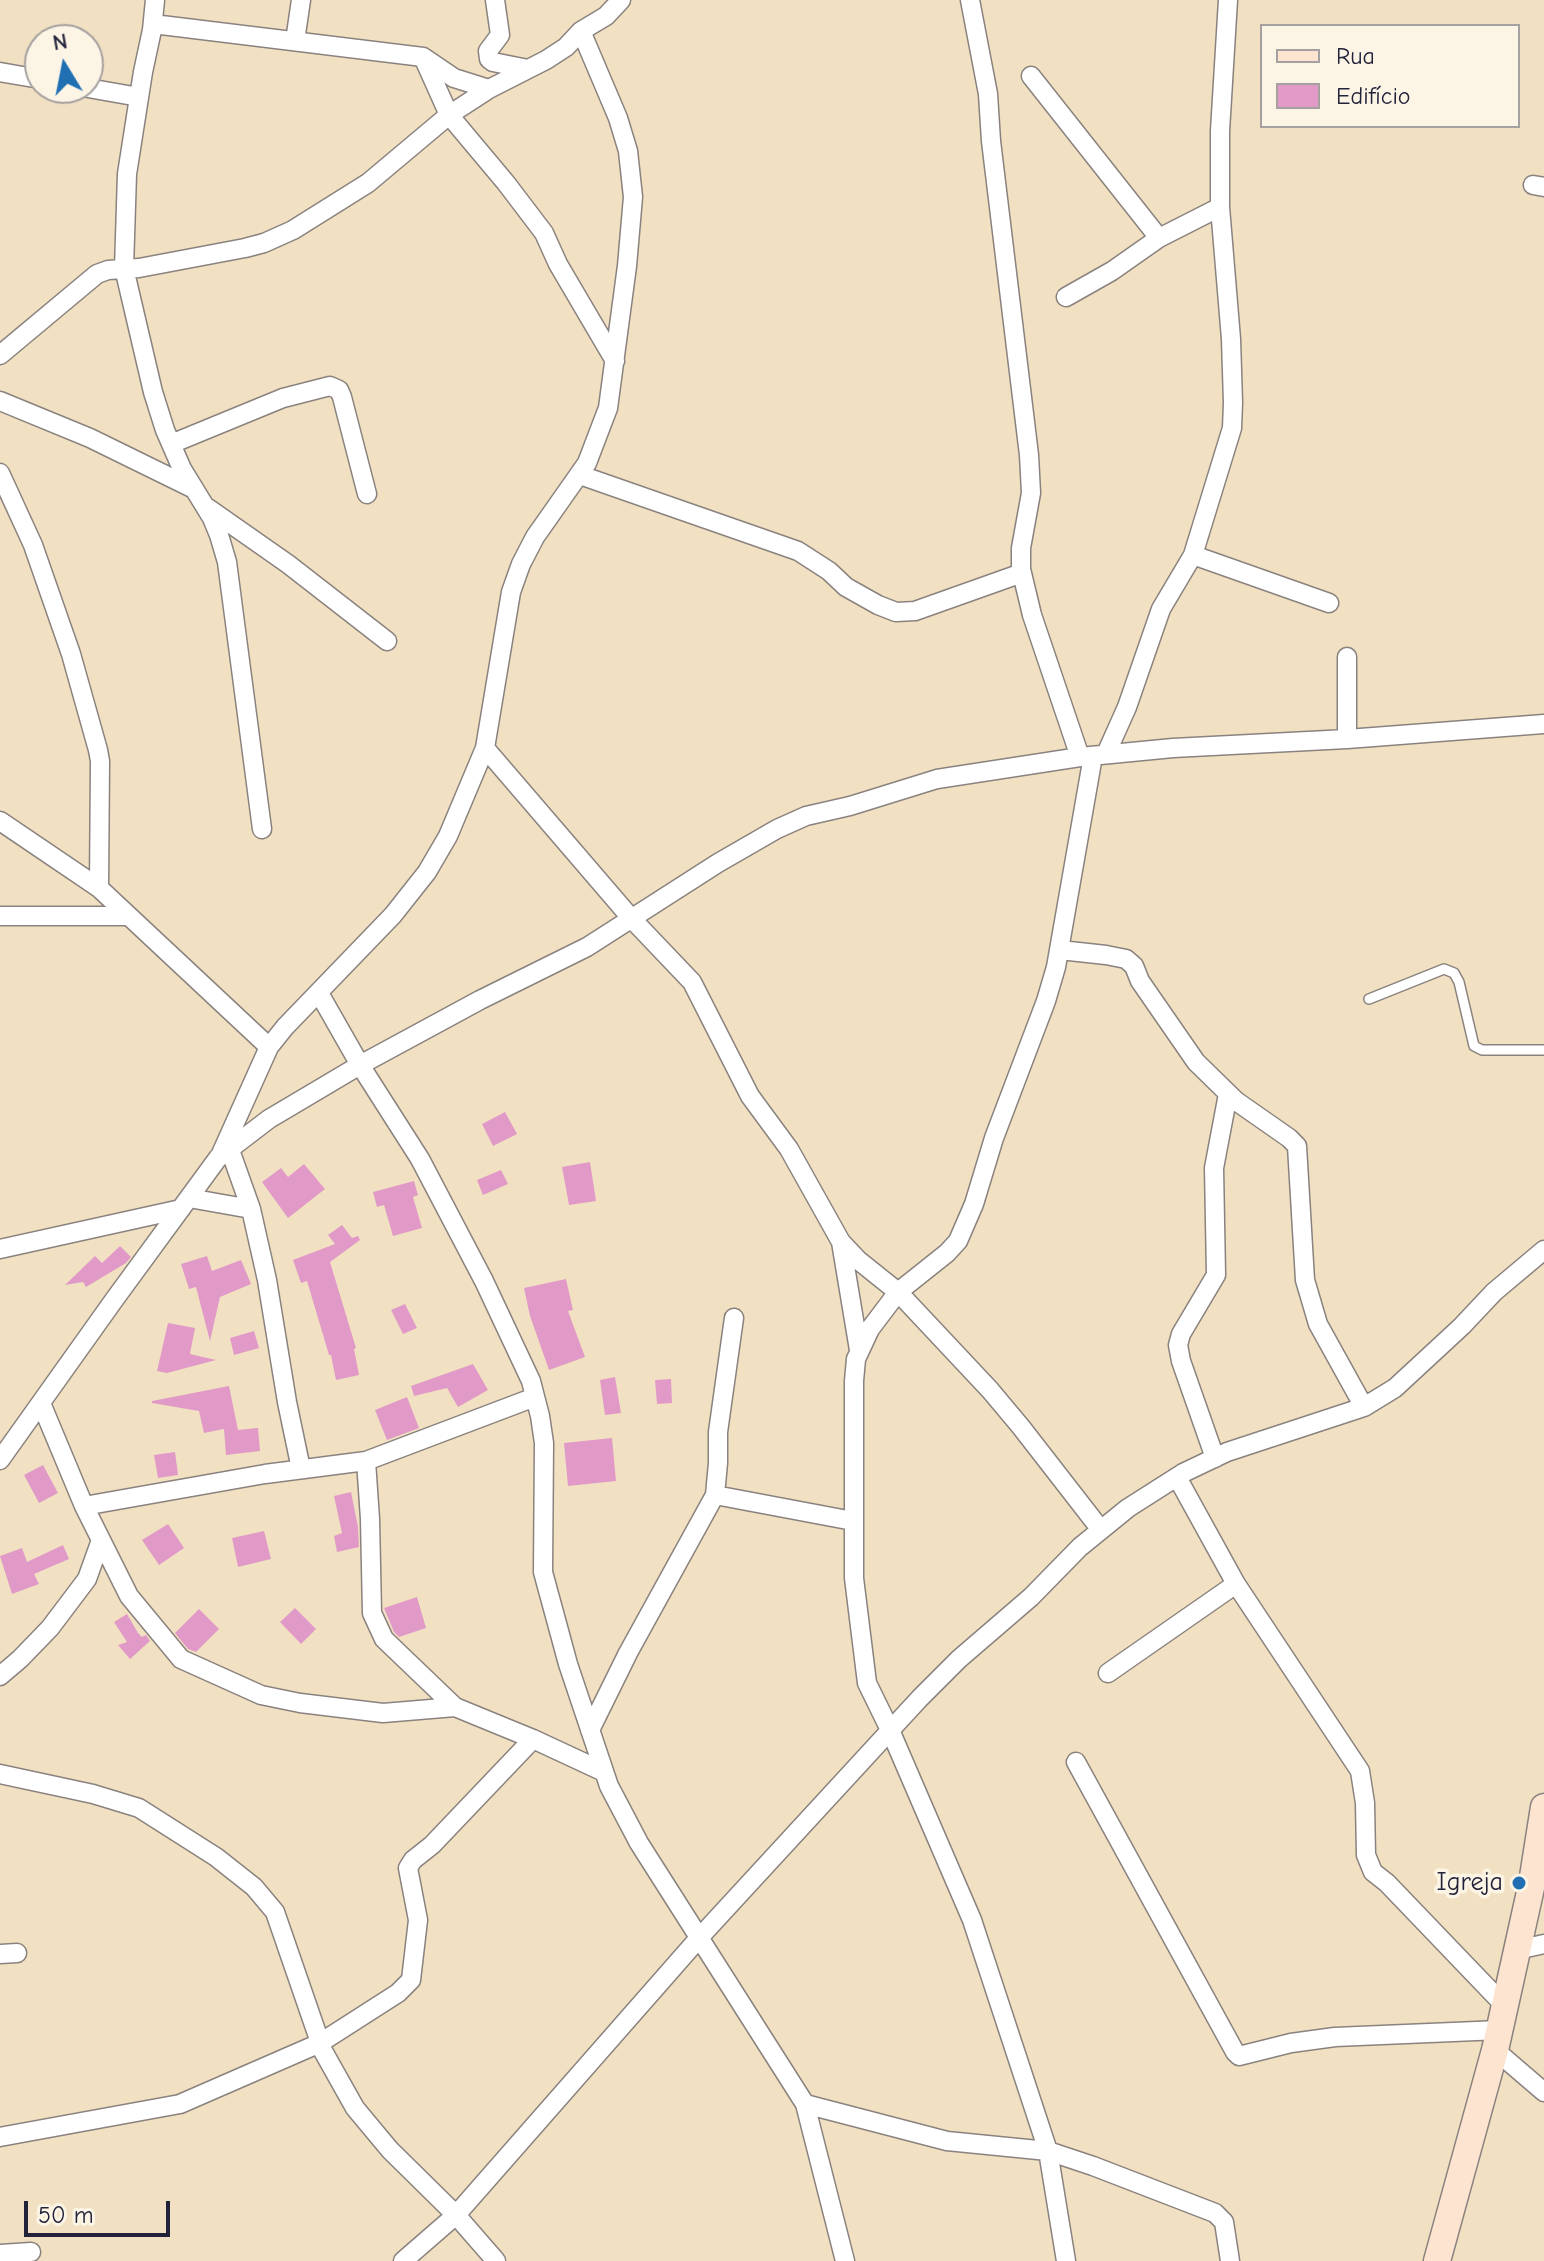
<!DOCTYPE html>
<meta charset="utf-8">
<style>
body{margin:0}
#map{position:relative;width:1544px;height:2261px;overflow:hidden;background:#f1e1c2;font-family:"Comic Neue",sans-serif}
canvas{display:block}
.legend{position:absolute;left:1260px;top:24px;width:260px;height:104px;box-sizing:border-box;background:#fcf5e5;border:2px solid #a5a1a1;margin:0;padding:10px 14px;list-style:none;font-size:24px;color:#22223b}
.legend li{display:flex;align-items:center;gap:16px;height:40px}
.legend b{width:40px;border:2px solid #a5a1a1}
.north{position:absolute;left:24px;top:24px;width:80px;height:80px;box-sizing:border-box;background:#fcf5e5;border:2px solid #a5a1a1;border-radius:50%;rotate:350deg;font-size:22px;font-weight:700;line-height:32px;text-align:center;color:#22223b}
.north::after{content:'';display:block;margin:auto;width:28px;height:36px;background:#1f6fb2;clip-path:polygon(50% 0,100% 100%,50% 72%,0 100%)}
.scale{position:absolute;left:24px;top:2201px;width:146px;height:36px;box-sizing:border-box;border:4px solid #22223b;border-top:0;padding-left:10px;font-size:24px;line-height:28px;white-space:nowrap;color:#22223b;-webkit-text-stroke:6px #fcf5e5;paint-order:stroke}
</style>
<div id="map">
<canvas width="1544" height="2261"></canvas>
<ul class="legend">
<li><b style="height:10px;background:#fde4d1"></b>Rua</li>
<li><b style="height:22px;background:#e19ac7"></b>Edifício</li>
</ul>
<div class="north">N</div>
<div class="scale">50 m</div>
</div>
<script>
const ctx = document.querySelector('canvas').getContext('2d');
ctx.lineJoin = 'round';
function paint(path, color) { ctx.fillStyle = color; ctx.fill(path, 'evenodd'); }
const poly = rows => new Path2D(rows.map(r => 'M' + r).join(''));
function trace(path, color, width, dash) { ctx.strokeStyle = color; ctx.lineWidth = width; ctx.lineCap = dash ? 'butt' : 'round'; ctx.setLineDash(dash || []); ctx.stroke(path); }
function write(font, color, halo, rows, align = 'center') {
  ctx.font = font + ' "Comic Neue",sans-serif'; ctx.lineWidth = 7; ctx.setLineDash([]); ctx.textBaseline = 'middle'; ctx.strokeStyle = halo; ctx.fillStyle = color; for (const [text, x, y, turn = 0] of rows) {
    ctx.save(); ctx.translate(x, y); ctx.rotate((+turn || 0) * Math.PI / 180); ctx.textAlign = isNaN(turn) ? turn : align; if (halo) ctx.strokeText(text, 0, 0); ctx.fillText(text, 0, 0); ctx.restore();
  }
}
const building = poly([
 [505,1112,517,1134,493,1146,482,1124],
 [590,1162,596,1201,569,1205,562,1167],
 [304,1164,325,1189,288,1218,262,1182,281,1168,288,1177],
 [501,1170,508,1184,483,1195,477,1180],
 [414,1181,418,1195,413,1197,422,1228,393,1236,384,1205,377,1207,373,1192],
 [342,1225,352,1238,358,1236,360,1240,330,1262,356,1348,354,1349,359,1375,336,1380,331,1355,329,1355,307,1281,301,1283,293,1260,335,1244,328,1235],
 [120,1246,131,1257,126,1263,86,1287,83,1282,65,1285,95,1256,102,1263],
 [207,1256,212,1271,241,1260,251,1284,220,1297,210,1341,196,1287,189,1289,181,1264],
 [566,1279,573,1310,568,1311,585,1357,549,1370,530,1316,524,1288],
 [405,1304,417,1328,403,1334,391,1310],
 [168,1323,195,1328,190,1354,216,1360,167,1373,157,1371],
 [254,1331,259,1348,234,1355,230,1338],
 [473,1364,488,1390,458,1407,447,1388,414,1396,411,1386],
 [615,1377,621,1413,605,1415,600,1380],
 [671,1379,672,1403,657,1404,655,1380],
 [229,1386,238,1430,258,1428,260,1451,226,1455,224,1429,204,1433,199,1411,152,1403,152,1401],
 [407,1397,419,1428,387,1440,375,1410],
 [612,1438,616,1481,568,1486,564,1443],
 [175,1452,178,1475,158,1478,154,1455],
 [43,1465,58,1493,39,1503,24,1475],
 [351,1492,358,1527,359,1547,337,1552,334,1536,342,1533,334,1496],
 [168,1524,184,1548,159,1565,142,1540],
 [264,1531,271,1559,238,1567,232,1538],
 [63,1545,69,1559,34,1574,39,1584,12,1594,0,1556,22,1548,27,1562],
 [417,1597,426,1628,399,1637,394,1632,384,1608],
 [295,1608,316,1629,301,1644,280,1622],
 [199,1609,219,1629,196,1652,188,1649,175,1633],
 [127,1614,138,1633,142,1637,146,1635,150,1641,130,1659,118,1645,127,1642,114,1622]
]);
const lane = poly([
 [1369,999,1444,969,1454,973,1459,982,1474,1046,1482,1050,1544,1050]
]);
const street = poly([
 [155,0,152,30,143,72,127,174,124,268,153,392,165,430,182,469,212,518,219,535,227,562,262,829],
 [495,0,500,35,488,51,489,59,493,62,528,69],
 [970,0,988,94,991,141,1029,455,1031,493,1021,548,1021,569,1032,615,1080,757],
 [153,24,423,57,454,78,489,89],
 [295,41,301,0],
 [423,57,449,115,506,183,544,233,558,264,615,361],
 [0,72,40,79],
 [1031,76,1159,238],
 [88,88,139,97],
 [1533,185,1544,187],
 [1066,297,1112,271,1159,238,1220,207],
 [0,355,97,274,108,270,139,268,245,248,264,243,293,230,368,183,449,115,489,89,546,60,566,47,581,31,606,16,621,0],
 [0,401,90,438,192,488],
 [171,444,283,398,330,386,339,390,342,397,367,494],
 [0,473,33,545,71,654,98,750,100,761,99,888],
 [580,475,798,551,829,571,846,587,878,605,896,612,915,611,1022,573],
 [208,508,288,564,387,641],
 [1193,555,1329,603],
 [1347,657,1347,739],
 [485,748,631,918,692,982,750,1096,789,1149,841,1242,858,1260,898,1292,990,1390,1021,1427,1101,1530],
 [1106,754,1127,707,1161,609,1193,555,1232,428,1233,403,1231,339,1220,207,1220,131,1228,0],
 [0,821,99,888,269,1047],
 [0,916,128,916],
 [1060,950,1106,955,1126,959,1134,966,1140,981,1196,1062,1236,1101,1289,1138,1297,1146,1305,1280,1318,1324,1364,1407],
 [319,993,360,1065,420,1159,484,1281,531,1381,540,1416,544,1443,543,1572,568,1664,609,1786,639,1843,805,2104,845,2261],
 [230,1150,251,1209,267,1280,287,1402,301,1469],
 [220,1156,269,1047,285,1027,393,915,427,872,448,836,485,748,511,592,521,564,535,537,587,463,608,408,627,266,633,197,628,151,618,118,581,31],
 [189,1198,251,1209],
 [841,1242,859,1350],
 [0,1249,181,1209],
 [41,1403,84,1506,129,1596,181,1659,261,1695,300,1703,383,1713,455,1707],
 [1215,1458,1181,1361,1178,1345,1181,1334,1216,1275,1214,1168,1228,1094],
 [0,1460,114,1300,218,1158,269,1119,360,1065,480,1000,587,947,718,863,777,829,806,816,850,806,937,779,1080,757,1173,748,1347,739,1544,724],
 [366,1461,370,1519,372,1613,384,1639,455,1707,533,1739,604,1772],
 [1177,1477,1236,1584,1360,1771,1365,1803,1366,1855,1373,1872,1387,1883,1505,2006],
 [715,1495,853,1521],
 [84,1506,265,1474,366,1461,535,1397],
 [1108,1673,1236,1584],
 [0,1676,20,1659,50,1628,87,1579,101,1540],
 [590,1730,628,1653,715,1495,718,1463,718,1432,734,1318],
 [1076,1762,1235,2052,1239,2056,1291,2043,1335,2037,1500,2030],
 [0,1774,93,1794,139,1808,216,1857,254,1887,275,1912,323,2051,355,2108,390,2150,456,2215,496,2261],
 [1517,1950,1544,1944],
 [0,1954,17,1953],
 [1495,2050,1544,2092],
 [805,2104,947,2141,1048,2151,1093,2166,1215,2213,1224,2222,1230,2261],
 [0,2137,180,2104,320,2043,398,1993,411,1980,418,1920,408,1868,413,1860,432,1845,533,1739],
 [0,2254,31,2252],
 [403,2261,456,2215,699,1938,920,1698,959,1659,1031,1597,1080,1547,1128,1508,1183,1473,1227,1452,1364,1407,1395,1388,1462,1326,1494,1292,1544,1250],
 [1066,2261,1048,2151,972,1920,890,1730,867,1683,854,1578,854,1381,856,1359,870,1329,898,1292,947,1253,958,1241,974,1204,994,1138,1046,1001,1056,967,1093,756]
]);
const secondary = poly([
 [1437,2261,1495,2050,1532,1883,1544,1807]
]);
const markers = [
 [1519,1883,8,"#1f6fb2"]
];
const poiNames = [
 ["Igreja",1503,1883]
];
paint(building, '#e19ac7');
trace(lane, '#8a827e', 12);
trace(street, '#8a827e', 21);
trace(secondary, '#8a827e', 29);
trace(lane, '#fff', 9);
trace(street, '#fff', 18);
trace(secondary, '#fde4d1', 26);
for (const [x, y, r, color] of markers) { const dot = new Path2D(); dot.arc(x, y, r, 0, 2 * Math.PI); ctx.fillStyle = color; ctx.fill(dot); trace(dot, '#fcf5e5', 3); }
write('26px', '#22223b', '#fcf5e5', poiNames, 'right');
</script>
